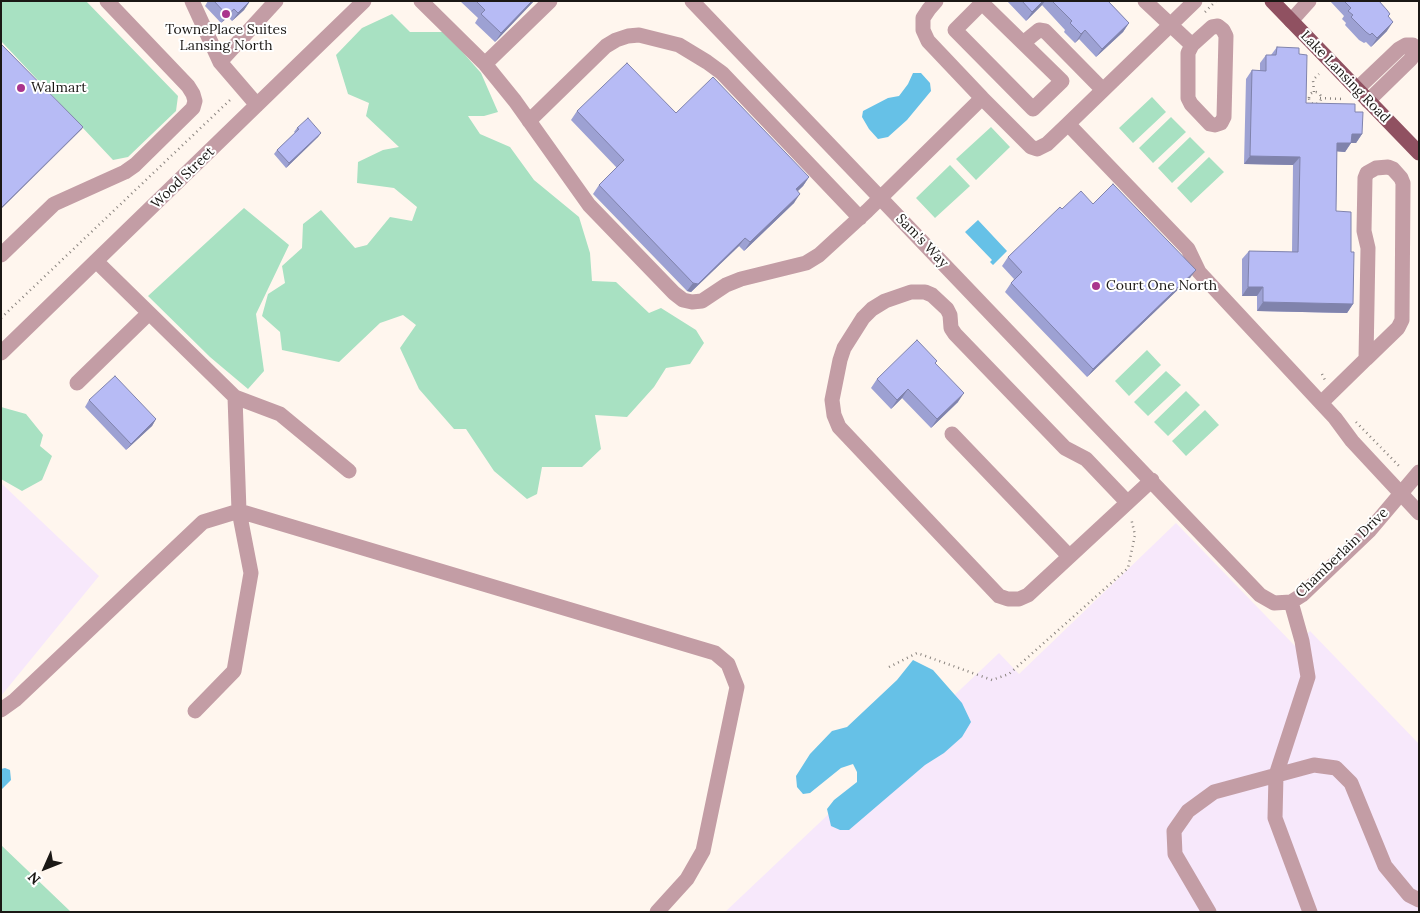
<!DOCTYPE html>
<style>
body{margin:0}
#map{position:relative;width:1420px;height:913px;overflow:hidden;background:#fff6ee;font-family:Lora,serif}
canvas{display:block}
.frame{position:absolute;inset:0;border:2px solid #1b1815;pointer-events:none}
.north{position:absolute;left:20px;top:843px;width:50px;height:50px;-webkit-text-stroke:4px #fff;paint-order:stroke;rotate:226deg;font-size:14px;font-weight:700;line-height:20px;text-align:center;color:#1b1815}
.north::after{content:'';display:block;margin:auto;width:18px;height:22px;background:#1b1815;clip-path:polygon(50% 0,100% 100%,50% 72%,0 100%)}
</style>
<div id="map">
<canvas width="1420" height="913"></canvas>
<div class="frame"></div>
<div class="north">N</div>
</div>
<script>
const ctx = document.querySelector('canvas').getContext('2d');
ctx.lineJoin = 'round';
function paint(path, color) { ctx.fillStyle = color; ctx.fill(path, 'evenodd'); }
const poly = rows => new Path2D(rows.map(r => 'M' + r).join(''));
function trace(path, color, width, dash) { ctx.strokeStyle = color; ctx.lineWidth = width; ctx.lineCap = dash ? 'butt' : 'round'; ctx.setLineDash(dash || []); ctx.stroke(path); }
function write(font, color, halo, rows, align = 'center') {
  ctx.font = font + ' Lora,serif'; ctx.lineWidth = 4; ctx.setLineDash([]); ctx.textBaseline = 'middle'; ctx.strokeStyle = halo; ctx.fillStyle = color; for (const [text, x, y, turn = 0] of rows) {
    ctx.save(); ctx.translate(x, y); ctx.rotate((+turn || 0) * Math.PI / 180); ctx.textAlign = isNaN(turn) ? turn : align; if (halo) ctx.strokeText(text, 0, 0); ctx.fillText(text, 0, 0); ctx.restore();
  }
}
const industrial = poly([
 [1,483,99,576,1,696],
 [1176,523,1295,646,1310,631,1419,744,1419,912,725,912,999,653,1019,674]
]);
const green = poly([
 [1,1,86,1,178,96,176,111,128,157,113,160,1,41],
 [392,14,410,32,445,32,481,73,498,112,484,116,468,116,480,134,510,147,534,180,579,217,590,253,592,281,616,282,649,313,661,308,696,330,704,343,690,364,666,368,654,387,627,417,595,415,601,449,582,467,542,467,537,494,527,499,494,471,466,429,454,429,419,389,400,348,416,325,403,315,380,323,339,362,282,350,280,332,262,316,268,294,285,283,282,266,302,248,303,224,321,210,355,248,367,245,390,217,412,221,417,207,394,188,357,183,358,162,383,150,399,147,366,116,369,103,348,94,336,55,362,28],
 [1152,97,1166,112,1133,143,1119,128],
 [1171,117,1186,132,1153,163,1139,148],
 [991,127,1010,147,976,180,956,159],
 [1190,137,1205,152,1172,183,1158,168],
 [1209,157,1224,172,1191,203,1177,188],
 [950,165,970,186,935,218,916,198],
 [244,208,289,245,256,314,264,371,248,389,210,357,148,296],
 [1147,350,1161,365,1129,396,1115,381],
 [1166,371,1181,385,1148,416,1134,402],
 [1186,391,1200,405,1168,436,1154,422],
 [1,407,26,414,43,435,40,446,52,456,42,480,22,491,1,479],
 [1205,410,1219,425,1186,456,1172,441],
 [1,845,71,912,1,912]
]);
const water = poly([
 [913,73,921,73,930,83,931,91,907,120,888,137,878,139,869,129,862,117,863,111,888,98,899,96,908,84],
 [978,220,1007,251,993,265,990,262,992,260,965,232],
 [913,660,933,670,962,703,971,722,962,737,944,753,925,765,849,830,840,830,831,826,827,809,834,800,857,782,857,772,853,764,841,768,810,793,803,794,797,787,796,776,810,754,832,731,847,727,897,680],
 [5,768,10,770,11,780,1,790,1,769]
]);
const path = poly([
 [1205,12,1216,1],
 [1314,92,1313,80,1319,74],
 '1309 98a6 6 0 1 1 12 0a6 6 0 1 1-12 0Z',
 [1320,98,1343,99],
 [1,318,230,100],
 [1322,374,1325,380],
 [1356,422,1401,468],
 [889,667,917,653,992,680,1009,674,1128,568,1135,535,1131,518]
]);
const minor = poly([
 [192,1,220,62,257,105],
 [421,1,485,64,550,1],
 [692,1,1260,595,1274,603,1291,602,1302,595,1370,530,1419,472],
 [980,1,982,3,1062,81,1033,109,955,30,982,3],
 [1145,1,1192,45,1188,53,1188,98,1191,104,1210,124,1215,125,1221,123,1224,117,1226,36,1223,30,1218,26,1212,27,1192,45],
 [1291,21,1309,1],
 [1023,43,1039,30,1045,31,1103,90],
 [220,62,276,1],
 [485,64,515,101,589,205,674,293,683,300,692,302,702,301,726,285,741,279,806,263,819,255,867,211,982,98,928,41,923,30,923,18,929,9,936,1],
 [1357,89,1399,49,1406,45,1413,45,1414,53,1411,59,1368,101],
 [982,98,1031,147,1037,149,1047,144,1068,124,1188,249,1199,272,1321,403,1335,418,1352,441,1419,513],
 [529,121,606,46,616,40,628,36,639,35,679,45,707,62,722,73,860,218],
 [1068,124,1195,1],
 [1,255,54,204,125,172,135,165,193,108,195,101,193,94,188,86,107,1],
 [97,262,235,397,280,414,349,471],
 [1,353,364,1],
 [77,383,149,313],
 [1321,403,1366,359,1368,248,1364,231,1365,178,1367,173,1376,168,1388,167,1393,169,1401,178,1403,183,1402,320,1398,328,1366,359],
 [952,434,1069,556],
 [1127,502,1086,459,1065,448,955,334,951,328,950,315,947,309,932,295,925,292,911,292,885,301,872,309,863,318,844,348,840,360,832,400,834,415,839,427,999,596,1008,599,1019,599,1028,595,1152,480],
 [1291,602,1302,641,1308,677,1276,775,1275,818,1310,912],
 [1,710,15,700,203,522,239,511,235,397],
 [195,711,234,671,251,573,239,511,715,653,728,664,737,687,703,851,687,879,657,912],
 [1209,912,1175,854,1174,831,1188,811,1214,792,1314,765,1336,768,1351,783,1385,866,1409,895,1419,900]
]);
const major = poly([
 [1272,1,1419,153]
]);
const wall = poly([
 [208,1,250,1,244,10,232,21,228,17,221,23,205,6],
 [460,1,534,1,495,42,475,23,478,18],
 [1007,1,1108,1,1129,23,1123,32,1096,57,1079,39,1075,43,1064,32,1065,30,1042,5,1026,21],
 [1330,1,1379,1,1390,14,1388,17,1387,31,1371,47,1366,42,1364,43,1359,40,1345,25,1346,23,1342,19,1344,16],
 [1277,47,1299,54,1306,103,1355,112,1362,134,1356,143,1351,143,1345,152,1337,151,1336,211,1351,252,1353,304,1347,313,1257,311,1257,296,1242,296,1242,259,1249,251,1292,252,1293,165,1244,164,1246,79,1252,70,1260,71,1260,63,1266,55,1271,55],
 [577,111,676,113,809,177,803,186,798,191,794,203,744,251,739,246,691,292,687,291,593,194,599,185,617,168,571,120],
 [297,128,321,133,318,137,286,168,274,154,277,150,295,133,294,132],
 [1093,204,1190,278,1087,377,1005,292,1011,283,1014,279,1002,266,1008,257,1062,209],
 [935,364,958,402,931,428,902,398,891,409,871,388,877,379],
 [89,400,156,419,152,426,126,450,85,407]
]);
const shadedWall = poly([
 [250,1,244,10,232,21,238,13],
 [532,1,534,1,495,42,501,33],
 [1043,1,1045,1,1042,5,1026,21,1032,12],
 [234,9,228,17,221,23,227,15],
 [1393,22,1387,31,1371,47,1377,38],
 [1129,23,1123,32,1096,57,1102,49],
 [1085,30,1079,39,1075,43,1081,34],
 [83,127,82,129,1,209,1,208],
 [321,133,318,137,286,168,289,163],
 [1352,134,1362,134,1356,143,1346,143],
 [1337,143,1351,143,1345,152,1331,151],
 [1250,156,1300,157,1293,165,1244,164],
 [809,177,803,186,790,198,796,189],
 [800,194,794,203,744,251,750,242],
 [745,238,739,246,691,292,687,291,693,283],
 [1196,270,1190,278,1087,377,1093,369],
 [1248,287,1263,287,1257,296,1242,296],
 [1263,302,1353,304,1347,313,1257,311],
 [908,389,902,398,891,409,897,400],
 [964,393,958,402,931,428,937,419],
 [156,419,152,426,126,450,131,444]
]);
const building = poly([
 [214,1,250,1,238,13,234,9,227,15,214,1],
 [476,1,532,1,501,33,481,14,485,10,476,1],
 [1022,1,1043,1,1032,12,1022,1],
 [1052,1,1108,1,1129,23,1102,49,1085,30,1081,34,1070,23,1072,21,1052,1],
 [1344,1,1379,1,1387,10,1390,14,1388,16,1393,22,1377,38,1372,33,1370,35,1366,32,1351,17,1353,15,1348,11,1351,8,1344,1],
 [1,44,83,127,1,208,1,44],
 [1277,47,1299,48,1299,54,1307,55,1306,103,1355,104,1355,112,1363,112,1362,134,1352,134,1351,143,1337,143,1336,211,1351,212,1351,252,1354,252,1353,304,1263,302,1263,287,1248,287,1249,251,1298,252,1300,157,1250,156,1252,70,1266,71,1266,55,1276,55,1277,47],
 [627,63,676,113,713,77,809,177,796,189,800,194,750,242,745,238,698,284,693,283,599,185,624,160,577,111,627,63],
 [308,118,321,133,289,163,277,150,299,129,297,128,308,118],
 [1113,184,1196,270,1093,369,1011,283,1022,272,1008,257,1060,207,1062,209,1081,191,1093,204,1113,184],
 [917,340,937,361,935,363,964,393,937,419,908,389,897,400,877,379,917,340],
 [115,376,156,419,131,444,89,400,115,376]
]);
const markers = [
 [226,14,5,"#aa348d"],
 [21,88,5,"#aa348d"],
 [1096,286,5,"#aa348d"]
];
const poiNames = [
 ["TownePlace Suites",226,30,"center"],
 ["Lansing North",226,46,"center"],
 ["Walmart",31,88],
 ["Court One North",1106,286]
];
const streetNames = [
 ["Lake Lansing Road",1345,77,46],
 ["Wood Street",183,178,-44],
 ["Sam's Way",922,241,46],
 ["Chamberlain Drive",1342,553,-44]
];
paint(industrial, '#f7e8fb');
paint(green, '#a8e1c2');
paint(water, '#66c1e7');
trace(path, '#89837e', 2.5, [1, 4]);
trace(minor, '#c39da5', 15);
trace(major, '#905161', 15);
paint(wall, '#9da1d3');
paint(shadedWall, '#8083ac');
paint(building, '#b7bbf5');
trace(building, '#8083ac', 1);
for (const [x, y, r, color] of markers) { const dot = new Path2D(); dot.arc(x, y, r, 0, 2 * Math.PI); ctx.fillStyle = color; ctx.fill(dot); trace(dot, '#fff', 2); }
write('14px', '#1b1815', '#fff', poiNames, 'left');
write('14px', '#1b1815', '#fff', streetNames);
</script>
